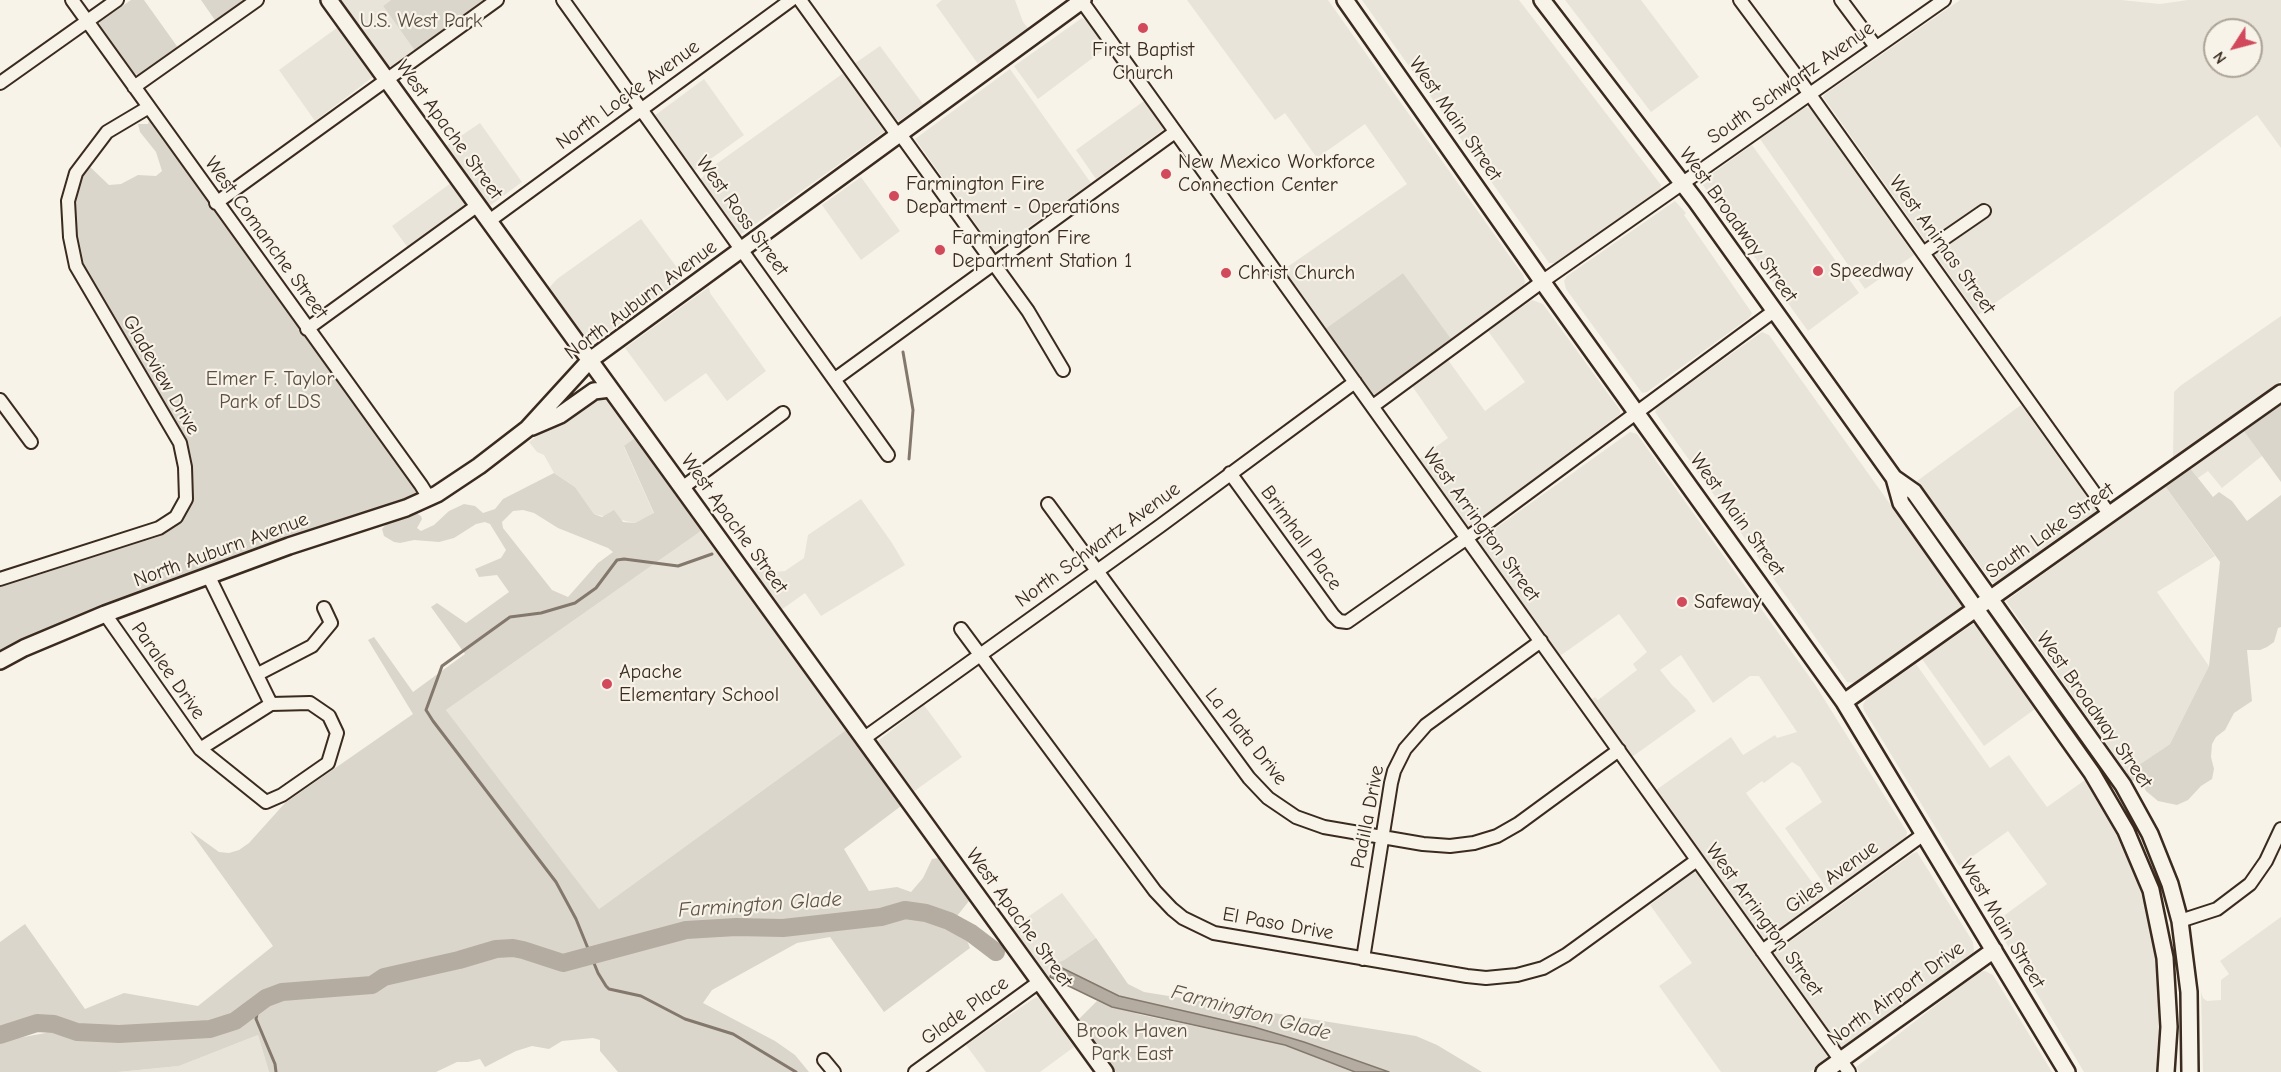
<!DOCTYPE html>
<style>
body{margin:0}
#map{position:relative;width:2281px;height:1072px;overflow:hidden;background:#f7f3e8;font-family:"Comic Neue",sans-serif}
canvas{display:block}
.north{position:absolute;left:2203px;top:18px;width:60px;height:60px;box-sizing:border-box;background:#f7f3e8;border:2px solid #aca397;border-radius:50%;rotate:234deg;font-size:16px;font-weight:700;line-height:24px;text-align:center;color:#3b2a1e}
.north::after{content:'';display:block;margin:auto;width:21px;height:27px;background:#d1495b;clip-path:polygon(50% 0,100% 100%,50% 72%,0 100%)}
</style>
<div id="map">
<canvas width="2281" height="1072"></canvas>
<div class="north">N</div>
</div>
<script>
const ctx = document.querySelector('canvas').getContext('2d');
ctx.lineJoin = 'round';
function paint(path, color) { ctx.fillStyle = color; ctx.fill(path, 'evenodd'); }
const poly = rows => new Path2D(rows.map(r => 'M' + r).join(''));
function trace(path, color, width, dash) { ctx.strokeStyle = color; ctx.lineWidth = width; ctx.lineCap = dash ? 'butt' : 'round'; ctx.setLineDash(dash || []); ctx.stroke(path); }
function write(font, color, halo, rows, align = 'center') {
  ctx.font = font + ' "Comic Neue",sans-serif'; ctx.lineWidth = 4.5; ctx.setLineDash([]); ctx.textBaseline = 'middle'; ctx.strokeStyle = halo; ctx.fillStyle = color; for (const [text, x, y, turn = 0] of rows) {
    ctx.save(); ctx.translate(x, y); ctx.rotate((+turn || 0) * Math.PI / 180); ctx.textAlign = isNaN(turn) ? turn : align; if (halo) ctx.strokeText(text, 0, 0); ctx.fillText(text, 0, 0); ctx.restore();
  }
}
const built = poly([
 [340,0,391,0,383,6,415,51,394,66,389,66],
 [942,0,1015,0,1023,22,1028,28,978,64,936,5],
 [1187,0,1328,0,1523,275,1525,282,1522,289,1452,340,1403,273,1325,329,1283,270,1407,184,1365,124,1317,158,1285,113,1275,120],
 [1362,0,1519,0,1661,185,1660,189,1558,263,1549,263],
 [1565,0,1641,0,1699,77,1651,112],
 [1960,0,2121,0,2160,4,2188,0,2281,0,2281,148,2257,115,2103,227,1978,315,1823,97,1825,94],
 [2215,30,2251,30,2251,66,2215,66],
 [1082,18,1087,21,1106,48,1038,99,1014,66],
 [338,27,373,77,315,121,279,70],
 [880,46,923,104,899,121,894,119,854,64],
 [1010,69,1091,183,996,250,993,248,915,139],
 [845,72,885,128,884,132,740,235,700,180,712,167],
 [704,79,744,135,694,171,654,116],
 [1144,101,1163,127,1163,130,1096,179,1076,150],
 [1805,107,1810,108,1914,255,1865,289,1760,139],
 [480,123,522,182,491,205,487,203,446,146],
 [1752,145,1859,293,1808,331,1702,184,1706,178],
 [861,177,900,231,861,260,822,205],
 [451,183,464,201,464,207,408,248,392,226],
 [1675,201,1686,213,1684,215,1752,313,1749,318,1647,392,1642,393,1566,289,1564,281,1567,276],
 [641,219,684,277,598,340,590,341,585,338,549,288,557,279],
 [709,287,710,293,766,371,727,401,706,373,665,402,625,348],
 [1532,300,1543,304,1620,410,1620,414,1473,525,1468,526,1419,459,1448,438,1412,386,1448,360,1485,411,1525,382,1488,331],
 [2281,316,2281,381,2173,458,2174,392,2180,386],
 [1762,332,1769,335,1961,603,1961,607,1958,611,1856,683,1847,682,1655,412,1657,407],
 [599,395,608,401,635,438,624,447,654,514,635,523,594,514,575,487,554,473,544,455,537,452,529,442,591,396],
 [2021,405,2097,511,1998,582,1993,583,1917,481],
 [2243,430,2262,456,2222,488,2208,471,2198,478,2190,468],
 [1630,432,1637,434,1816,686,1907,832,1906,838,1830,893,1785,828,1822,802,1800,767,1792,762,1764,783,1762,781,1746,793,1823,897,1766,938,1760,936,1656,790,1731,737,1743,755,1775,735,1777,738,1797,732,1759,676,1750,676,1713,703,1681,655,1660,670,1672,685,1687,699,1696,711,1632,757,1591,700,1595,697,1598,700,1637,670,1633,664,1647,652,1619,614,1560,656,1479,543,1482,538],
 [2165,486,2215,556,2157,592,2209,666,2170,744,2127,773,2006,601],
 [861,499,892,543,905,565,821,616,805,593,781,610,751,568,758,567,775,572,785,571,804,558,808,535],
 [701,531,846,730,599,909,446,710],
 [1973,624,1978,627,2035,709,1984,746,1922,659],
 [1916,664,1990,768,2009,755,2047,807,2085,780,2106,813,2134,872,2145,906,2155,954,2159,1001,2157,1072,2084,1072,1994,923,2047,884,2008,831,1959,866,1864,710,1863,705,1866,699],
 [924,705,962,757,913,792,878,741],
 [1917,852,1973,942,1974,951,1971,956,1841,1048,1774,953,1912,854],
 [1694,872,1699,874,1829,1054,1828,1059,1810,1072,1721,1072,1659,986,1692,963,1650,905],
 [1062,893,1096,938,1064,960,1054,964,1048,979,1012,928],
 [2281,917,2281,1072,2203,1072,2201,992,2203,998,2207,1001,2221,1000,2221,980,2229,974,2220,961],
 [1985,971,1993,975,2052,1072,1859,1072,1856,1067,1979,972],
 [1036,997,1040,999,1074,1047,1040,1072,986,1072,966,1045],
 [258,1035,269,1072,118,1072,179,1066]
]);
const green = poly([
 [131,0,144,0,179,49,140,76,131,72,99,25,100,22],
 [201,0,250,0,217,23],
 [391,0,487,0,415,51,383,6],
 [149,121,417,492,417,495,0,654,0,586,157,537,175,525,185,514,190,504,182,437,83,266,74,241,74,213,77,185,80,177,88,165,109,185,121,184,138,175,156,176,162,171,156,152,140,132,138,124,148,124],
 [1403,273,1452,340,1374,395,1325,329],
 [2281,403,2281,482,2243,430],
 [635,438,701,531,446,710,599,909,846,730,901,806,844,849,869,891,897,887,911,892,923,878,932,859,938,858,969,901,957,916,960,923,933,910,909,904,885,914,855,916,782,926,680,928,669,934,640,942,610,946,571,960,558,958,514,942,442,962,424,966,403,966,365,983,282,990,254,1000,235,1014,220,1021,197,1028,163,1030,137,1028,118,1031,103,1030,79,1029,53,1021,39,1020,14,1025,0,1030,0,942,25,924,85,1009,124,993,198,1006,273,946,190,831,219,852,229,853,239,850,249,843,285,803,413,714,368,640,374,637,413,692,465,654,431,607,437,603,466,623,509,592,497,575,479,577,475,569,501,558,506,550,490,524,485,522,476,524,454,538,439,542,414,540,400,543,394,542,384,536,382,529,389,521,414,512,421,516,422,519,417,528,421,531,434,525,449,511,464,504,475,506,483,513,495,509,503,499,554,473,575,487,594,514,602,517,614,510,623,522,635,523,654,513,624,446],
 [523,510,534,513,558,528,608,548,613,552,598,563,568,597,552,590,503,528,502,522,513,511],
 [2190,468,2213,497,2219,492,2232,501,2247,521,2281,495,2281,627,2278,628,2274,642,2267,647,2260,650,2247,650,2252,701,2234,713,2225,730,2216,737,2212,744,2211,757,2214,769,2212,779,2201,786,2188,800,2177,805,2158,801,2146,791,2140,779,2132,781,2127,773,2170,744,2209,666,2220,562,2165,486],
 [912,916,948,929,966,938,970,948,884,1012,830,937,797,943,712,990,703,1003,775,1041,795,1055,809,1072,618,1072,600,1051,600,1040,593,1038,562,1041,549,1049,532,1046,516,1051,485,1067,480,1059,468,1062,457,1062,436,1072,269,1072,258,1035,179,1066,118,1072,0,1072,0,1042,7,1040,51,1032,104,1038,208,1033,230,1026,273,998,300,992,370,988,388,979,458,963,496,951,527,953,557,968,569,970,614,953,687,931,737,929,783,930,834,924,875,923],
 [1096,938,1128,984,1144,992,1416,1036,1437,1045,1482,1072,1389,1072,1304,1042,1254,1027,1119,996,1054,964,1064,960],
 [1097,1001,1142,1015,1285,1045,1355,1072,1116,1072,1078,1020]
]);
const water = poly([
 [1054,964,1119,996,1254,1027,1304,1042,1389,1072,1355,1072,1285,1045,1112,1007,1050,977,1054,964]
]);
const stream = poly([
 [903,352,913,410,909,459],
 [712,554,678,566,624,559,617,560,596,588,575,603,541,613,510,617,442,666,426,710,433,721,556,882,576,919,598,973,606,986,609,989,641,996,685,1019,733,1034,796,1072],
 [259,1003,256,1019,275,1064,276,1072]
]);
const river = poly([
 [0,1035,37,1023,54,1024,77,1032,119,1034,210,1029,235,1021,266,998,282,992,372,985,384,977,459,960,496,949,513,948,523,950,563,963,686,930,736,927,783,928,881,917,905,910,926,913,949,921,971,933,996,952]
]);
const minor = poly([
 [72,0,421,485,429,498],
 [563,0,888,455],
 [800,0,898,136],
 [1081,0,1849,1072],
 [1740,0,1801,82,2110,515],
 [1841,0,1876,47],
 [0,83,117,0],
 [134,87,257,0],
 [900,134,1028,311,1063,370],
 [216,203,497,0],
 [489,221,791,0],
 [1923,253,1984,211],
 [307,329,478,205],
 [835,379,1175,132],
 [0,400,31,442],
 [1373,406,1543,281,1944,0],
 [1230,473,1333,615,1339,621,1347,622,1467,538,1774,311],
 [682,488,783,413],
 [1048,504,1249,778,1268,798,1296,817,1324,827,1423,844,1450,846,1474,843,1497,836,1518,824,1619,750],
 [208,575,271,704],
 [0,579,159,528,176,517,186,499,185,467,180,443,76,266,70,237,68,201,76,173,107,132,149,107],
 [105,614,200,749,266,802,282,795,328,763,337,733,329,716,310,703,271,704,200,749],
 [961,629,1155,891,1172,909,1183,918,1214,933,1467,976,1486,978,1517,975,1543,968,1566,955,1697,860],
 [258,674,312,646,331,623,324,608],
 [863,739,1160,526,1355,382],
 [2180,921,2217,909,2250,884,2266,861,2281,829],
 [1762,951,1924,834],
 [1363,959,1391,783,1394,771,1405,749,1426,725,1541,641],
 [824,1060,834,1072],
 [915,1072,1039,982]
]);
const major = poly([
 [329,0,1105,1072],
 [1345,0,1549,291,1844,702,2067,1072],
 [1542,0,1696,201,1894,478,1914,492,2123,785,2150,834,2170,884,2180,921,2189,992,2190,1072],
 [532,427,560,415,594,391,610,389],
 [1894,478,1901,503,2092,773,2126,831,2151,890,2165,958,2169,1027,2166,1072],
 [0,661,24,648,105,614,289,546,406,508,437,494,479,466,527,429,590,360,1083,0],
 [1844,702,2281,393],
 [1824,1072,1994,950]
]);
const markers = [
 [1143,28,6,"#d1495b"],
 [1166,174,6,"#d1495b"],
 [894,196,6,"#d1495b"],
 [940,250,6,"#d1495b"],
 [1818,271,6,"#d1495b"],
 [1226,273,6,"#d1495b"],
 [1682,602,6,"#d1495b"],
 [607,684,6,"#d1495b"]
];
const parkNames = [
 ["U.S. West Park",421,21],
 ["Elmer F. Taylor",270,379],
 ["Park of LDS",270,402],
 ["Brook Haven",1132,1031],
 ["Park East",1132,1054]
];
const poiNames = [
 ["First Baptist",1143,50,"center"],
 ["Church",1143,73,"center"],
 ["New Mexico Workforce",1178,162],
 ["Connection Center",1178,185],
 ["Farmington Fire",906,184],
 ["Department - Operations",906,207],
 ["Farmington Fire",952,238],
 ["Department Station 1",952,261],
 ["Speedway",1830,271],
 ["Christ Church",1238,273],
 ["Safeway",1694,602],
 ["Apache",619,672],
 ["Elementary School",619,695]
];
const streetNames = [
 ["South Schwartz Avenue",1791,83,-35],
 ["North Locke Avenue",628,95,-36],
 ["West Main Street",1455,119,55],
 ["West Apache Street",449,130,54],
 ["West Ross Street",742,216,54],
 ["West Broadway Street",1738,225,54],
 ["West Comanche Street",266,238,54],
 ["West Animas Street",1942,245,54],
 ["North Auburn Avenue",641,300,-37],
 ["Gladeview Drive",161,375,60],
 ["West Main Street",1737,515,54],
 ["West Apache Street",734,524,54],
 ["West Arrington Street",1481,525,54],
 ["South Lake Street",2050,531,-35],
 ["Brimhall Place",1301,538,54],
 ["North Schwartz Avenue",1098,545,-36],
 ["North Auburn Avenue",221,550,-20],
 ["Paralee Drive",168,671,55],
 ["West Broadway Street",2094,710,55],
 ["La Plata Drive",1246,737,51],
 ["Padilla Drive",1368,817,-79],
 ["Giles Avenue",1832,877,-36],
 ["West Apache Street",1019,918,54],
 ["West Arrington Street",1764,920,54],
 ["El Paso Drive",1278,924,10],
 ["West Main Street",2002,924,59],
 ["North Airport Drive",1896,994,-36],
 ["Glade Place",965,1011,-36]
];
const waterNames = [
 ["Farmington Glade",760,905,-4],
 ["Farmington Glade",1251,1013,15]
];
paint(built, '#e9e4d9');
paint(green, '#dbd6cb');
paint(water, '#b4aca0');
trace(water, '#84786c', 1.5);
trace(stream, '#84786c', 3);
trace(river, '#b4aca0', 18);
trace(minor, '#3b2a1e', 16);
trace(major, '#3b2a1e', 20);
trace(minor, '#f7f3e8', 12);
trace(major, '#f7f3e8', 15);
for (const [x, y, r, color] of markers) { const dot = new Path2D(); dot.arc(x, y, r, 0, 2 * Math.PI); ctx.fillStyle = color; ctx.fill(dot); trace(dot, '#f7f3e8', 2); }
write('20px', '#5b4c41', '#f7f3e8', parkNames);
write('20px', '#3b2a1e', '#f7f3e8', poiNames, 'left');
write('20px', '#3b2a1e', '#f7f3e8', streetNames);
write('italic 21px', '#5f5145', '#f7f3e8', waterNames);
</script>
